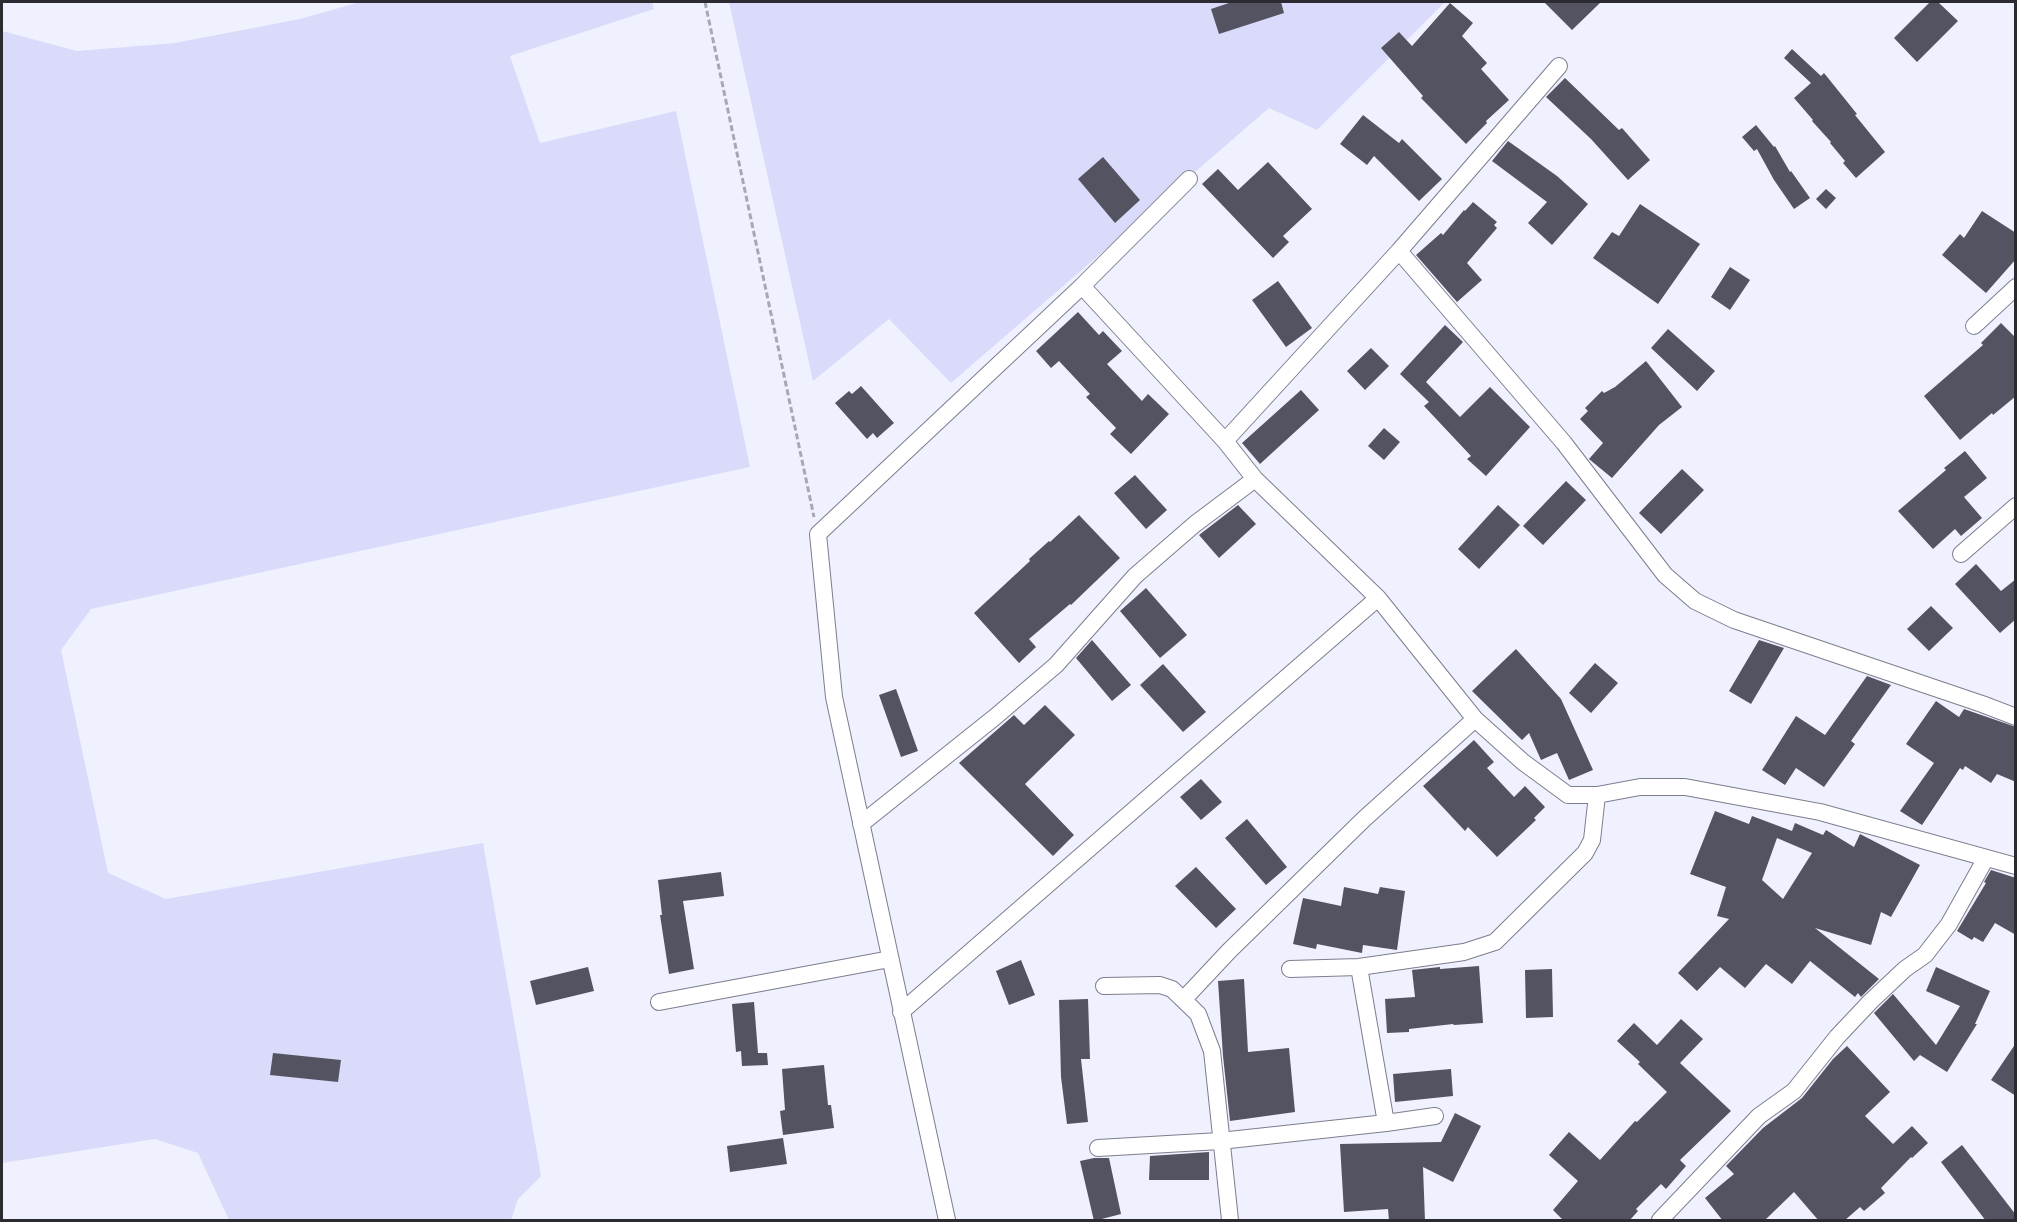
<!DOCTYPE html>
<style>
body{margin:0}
#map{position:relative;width:2017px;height:1222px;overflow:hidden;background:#f0f1ff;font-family:"Crimson Pro",serif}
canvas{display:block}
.frame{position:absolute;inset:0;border:3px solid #2b2b31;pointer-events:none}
</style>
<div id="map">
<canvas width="2017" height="1222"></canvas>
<div class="frame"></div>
</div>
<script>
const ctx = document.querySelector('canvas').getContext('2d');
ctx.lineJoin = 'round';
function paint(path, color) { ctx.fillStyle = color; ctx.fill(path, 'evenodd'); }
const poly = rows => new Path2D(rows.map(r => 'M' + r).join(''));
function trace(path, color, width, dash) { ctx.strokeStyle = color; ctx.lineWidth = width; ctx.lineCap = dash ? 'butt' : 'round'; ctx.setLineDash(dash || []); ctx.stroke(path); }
const green = poly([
 [360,2,652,2,654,9,510,56,540,143,676,111,750,467,91,609,61,650,108,873,166,899,483,843,541,1176,518,1199,511,1220,229,1220,198,1153,155,1139,2,1163,2,31,77,51,175,43,300,19],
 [729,2,1445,2,1317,130,1269,108,951,383,889,319,813,381]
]);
const building = poly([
 [1232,2,1281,2,1284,13,1219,34,1211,9],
 [1544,2,1601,2,1572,30],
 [1930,2,1938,2,1958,21,1917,62,1894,38],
 [1450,3,1473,23,1462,36,1487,63,1481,69,1509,100,1486,121,1487,123,1466,144,1421,98,1423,96,1381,48,1399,32,1412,46],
 [1792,49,1821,76,1824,73,1857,114,1855,115,1885,152,1856,178,1843,163,1845,161,1830,143,1831,142,1812,121,1813,120,1794,98,1811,83,1784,58],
 [1565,78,1619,130,1622,128,1650,160,1628,180,1591,139,1546,97],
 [1363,115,1399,143,1402,139,1442,179,1419,201,1374,156,1367,165,1340,144],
 [1756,125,1774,147,1775,146,1790,172,1791,171,1810,198,1794,209,1774,180,1757,149,1754,151,1742,137],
 [1508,141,1557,176,1588,204,1552,245,1528,223,1547,202,1492,161],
 [1103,157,1140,200,1115,223,1078,179],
 [1268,162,1312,209,1283,236,1289,242,1273,258,1202,184,1218,169,1238,190],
 [1826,189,1836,198,1826,209,1816,199],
 [1473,202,1497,222,1494,225,1497,228,1467,263,1482,280,1457,302,1416,255,1441,233,1443,235,1464,210,1465,211],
 [1640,204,1700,244,1658,304,1593,258,1612,232,1619,236],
 [1982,211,2016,233,2016,259,1986,293,1942,255,1960,234,1964,238],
 [1730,267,1750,280,1730,310,1711,297],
 [1278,281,1312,328,1286,347,1252,300],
 [1078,312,1099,335,1103,331,1122,351,1107,364,1142,401,1148,394,1169,414,1131,454,1110,434,1116,428,1086,397,1090,394,1059,361,1051,368,1036,351],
 [2001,323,2016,338,2016,396,1993,415,1992,413,1960,440,1924,396,1983,345,1981,343],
 [1445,325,1463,342,1426,382,1460,417,1490,387,1530,427,1486,476,1467,459,1471,456,1424,406,1429,402,1400,374],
 [1668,329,1715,371,1697,391,1651,348],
 [1371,348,1389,366,1365,390,1347,371],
 [1646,361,1682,407,1659,425,1612,478,1589,459,1603,443,1580,419,1588,411,1585,408,1602,391,1604,393,1615,387],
 [861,386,894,423,877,438,873,433,867,439,835,403,849,391,852,394],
 [1301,390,1319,410,1260,464,1242,443],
 [1384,428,1400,442,1384,460,1368,446],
 [1965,451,1987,478,1964,497,1982,518,1961,536,1955,529,1933,549,1898,511,1946,470,1944,468],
 [1682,469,1704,490,1661,534,1639,513],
 [1135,475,1167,510,1146,529,1114,493],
 [1566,481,1586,500,1543,545,1523,526],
 [1238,505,1256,524,1219,558,1199,535],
 [1498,505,1520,525,1479,569,1458,549],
 [1079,515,1120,558,1071,605,1070,604,1029,639,1036,647,1019,663,974,613,1030,561,1029,559,1049,541,1050,542],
 [1976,564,2001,591,2016,579,2016,619,2000,633,1955,584],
 [1146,588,1187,635,1160,658,1120,611],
 [1931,606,1953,628,1929,651,1907,629],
 [1092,640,1131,685,1112,701,1076,658],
 [1759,640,1784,648,1751,704,1729,691],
 [1516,649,1561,699,1593,770,1569,780,1557,753,1541,760,1529,733,1522,740,1472,691],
 [1595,663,1618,683,1591,713,1569,693],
 [1163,664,1206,712,1183,732,1140,685],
 [1867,676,1891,685,1851,741,1855,744,1824,787,1796,768,1785,785,1762,770,1796,716,1825,735],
 [896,689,918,751,901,757,879,695],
 [1936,701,1959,717,1964,709,2016,727,2016,782,1997,774,1991,783,1965,766,1963,770,1960,768,1922,825,1900,811,1934,763,1906,744],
 [1045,705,1075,735,1025,784,1074,835,1053,856,959,763,1014,715,1024,725],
 [1474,740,1494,762,1487,768,1514,797,1525,786,1545,807,1534,818,1536,820,1497,857,1468,827,1465,831,1423,786],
 [1201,779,1222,802,1201,820,1180,797],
 [1715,811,1749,824,1752,816,1792,831,1795,823,1823,835,1826,830,1854,847,1860,834,1920,865,1891,917,1881,912,1871,945,1815,928,1879,979,1861,997,1858,993,1855,997,1810,961,1792,984,1766,964,1745,988,1720,967,1697,991,1678,973,1729,919,1717,916,1726,887,1690,874],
 [1777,838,1812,853,1783,899,1762,880],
 [1247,819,1287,867,1266,885,1225,838],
 [1196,867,1236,909,1216,928,1175,886],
 [1991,870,2016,878,2016,935,1995,923,1983,942,1974,937,1972,940,1957,931,1986,883,1984,882],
 [721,872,724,896,683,901,694,969,669,974,660,915,662,915,658,880],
 [1344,887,1378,894,1380,887,1405,891,1397,950,1363,945,1362,953,1317,944,1316,949,1293,944,1303,898,1341,906],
 [1021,960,1035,995,1009,1005,996,971],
 [1479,966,1483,1023,1454,1025,1453,1024,1409,1029,1409,1032,1387,1033,1385,999,1415,997,1412,970,1440,967,1440,969],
 [588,967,594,991,536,1005,530,981],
 [1936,967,1990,991,1975,1024,1977,1024,1947,1072,1920,1055,1914,1061,1874,1013,1893,994,1936,1045,1960,1006,1926,991],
 [1552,969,1553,1017,1526,1018,1525,970],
 [1244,979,1248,1052,1289,1048,1295,1112,1230,1121,1223,1056,1218,981],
 [1088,999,1090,1059,1081,1059,1088,1122,1067,1124,1061,1077,1059,1000],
 [754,1002,758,1053,767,1053,768,1065,742,1066,741,1051,736,1052,732,1004],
 [1681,1019,1703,1039,1680,1063,1731,1111,1680,1160,1686,1166,1666,1189,1661,1184,1636,1209,1638,1211,1629,1221,1564,1221,1553,1210,1578,1181,1549,1155,1569,1132,1600,1160,1635,1121,1637,1122,1667,1092,1638,1064,1640,1062,1617,1041,1634,1023,1657,1045],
 [2016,1043,2016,1096,1991,1080],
 [1847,1046,1890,1092,1865,1116,1893,1144,1912,1126,1928,1143,1912,1158,1911,1157,1881,1188,1885,1193,1864,1211,1860,1207,1844,1221,1819,1221,1794,1192,1764,1221,1723,1221,1705,1198,1734,1174,1726,1166,1763,1128,1802,1098,1833,1059],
 [273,1053,341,1060,338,1082,270,1075],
 [824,1065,828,1105,831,1105,834,1128,783,1135,780,1111,785,1110,782,1069],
 [1451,1069,1453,1096,1395,1102,1393,1074],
 [1455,1113,1481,1126,1453,1182,1423,1167,1425,1221,1389,1221,1388,1209,1344,1212,1340,1144,1441,1142],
 [783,1138,787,1164,730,1172,727,1146],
 [1962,1145,2016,1215,2016,1221,1986,1221,1941,1162],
 [1209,1152,1209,1180,1149,1180,1150,1156],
 [1094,1158,1109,1158,1121,1214,1094,1221,1080,1161]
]);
const path = poly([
 [705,2,814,517]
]);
const street = poly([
 [1399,251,1564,443,1665,575,1695,601,1734,620,1982,704,2016,717],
 [1082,286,1225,441,1255,479,1378,598,1475,719,1523,762,1568,795,1597,795,1640,787,1685,787,1820,812,2016,866],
 [1974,326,2016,287],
 [1225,441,1399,251,1559,66],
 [1961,554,2016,506],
 [861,824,995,717,1056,665,1135,576,1195,524,1255,479],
 [1290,969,1359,967,1464,952,1495,942,1585,853,1592,840,1597,795],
 [1104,986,1160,985,1172,989,1198,1014,1212,1051,1230,1220],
 [1184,999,1229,951,1364,819,1475,719],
 [659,1002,890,959],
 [901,1012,1378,598],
 [1386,1123,1435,1116],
 [1098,1148,1220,1141,1386,1123,1359,967],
 [947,1220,834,697,818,534,1082,286,1189,179],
 [1660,1220,1759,1116,1794,1091,1837,1037,1871,1001,1905,969,1925,955,1949,924,1986,858]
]);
paint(green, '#dadafa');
paint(building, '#535361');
trace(street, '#7d7d8d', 18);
trace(path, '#a7a8b3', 3, [6, 3]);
trace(street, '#fff', 16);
</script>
